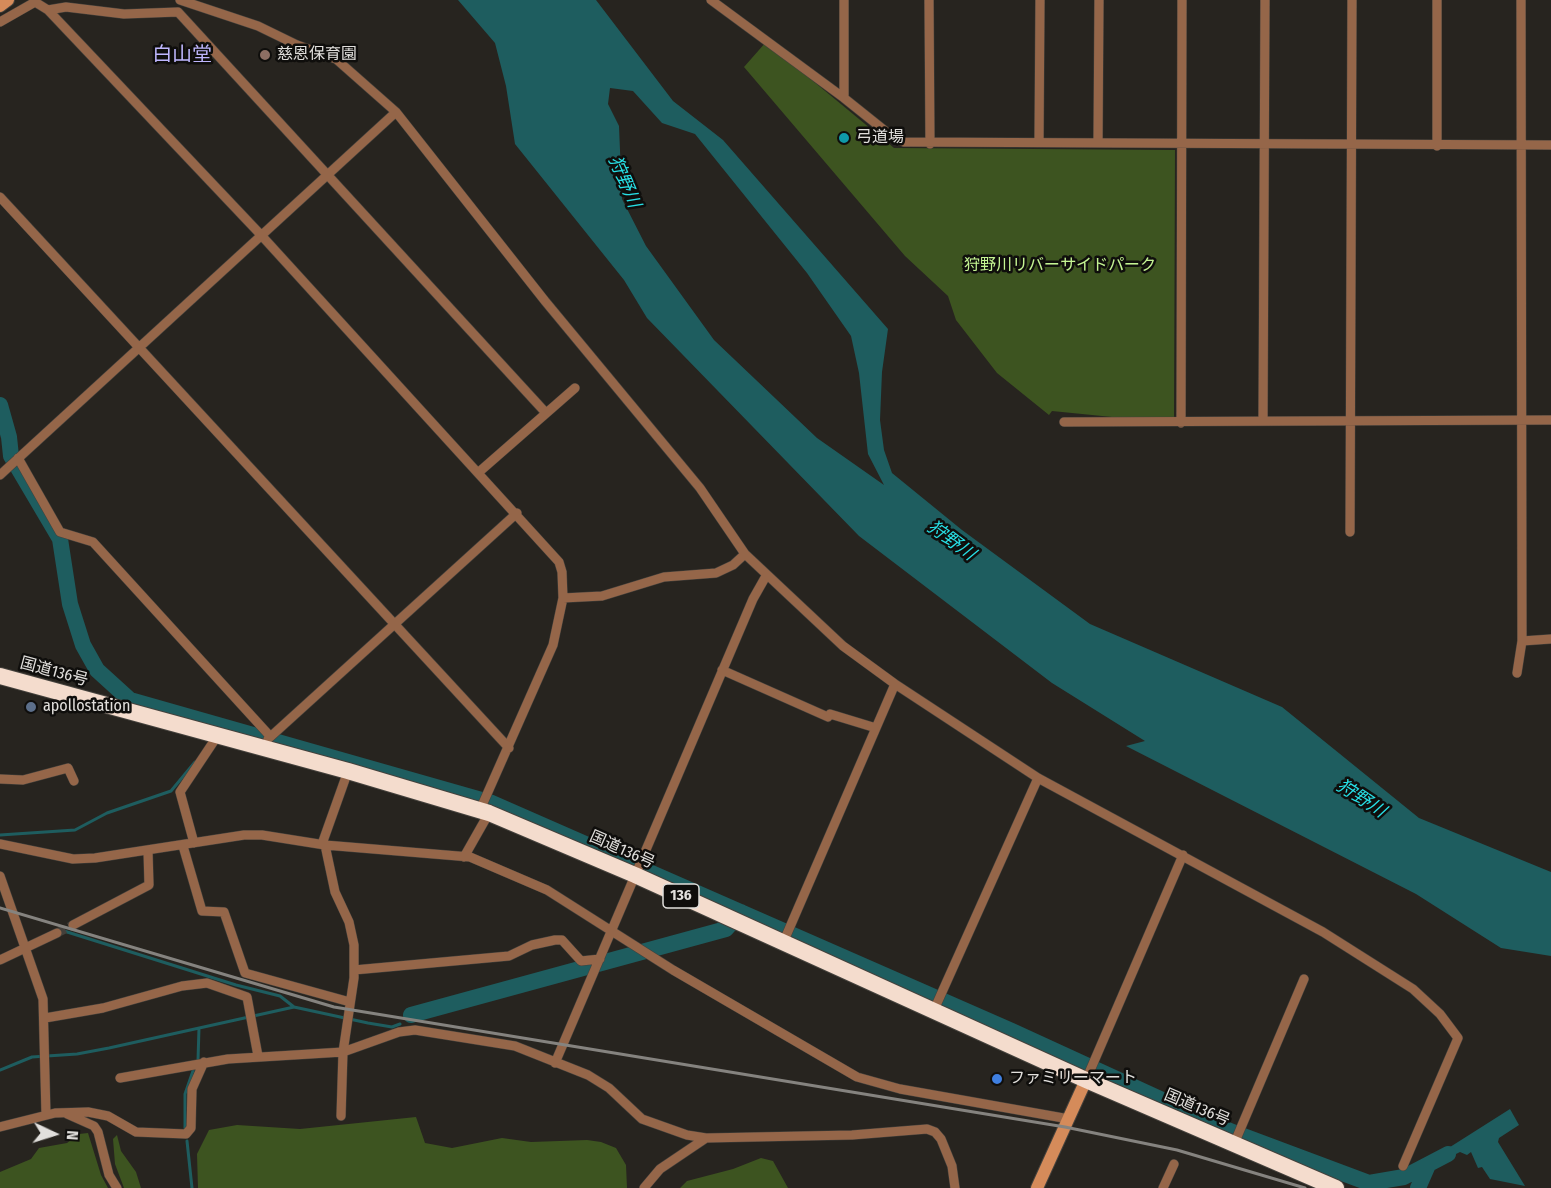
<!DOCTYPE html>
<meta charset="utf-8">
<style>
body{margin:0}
#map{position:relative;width:1551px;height:1188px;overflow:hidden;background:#27241f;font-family:"Fira Sans Condensed",sans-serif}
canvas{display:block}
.north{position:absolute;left:24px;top:1104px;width:60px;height:60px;-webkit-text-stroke:4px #0f0e0c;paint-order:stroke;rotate:94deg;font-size:16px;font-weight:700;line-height:24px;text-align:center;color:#e1dfdc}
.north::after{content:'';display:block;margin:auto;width:21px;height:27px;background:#e1dfdc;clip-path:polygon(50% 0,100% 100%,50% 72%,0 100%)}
</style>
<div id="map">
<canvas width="1551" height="1188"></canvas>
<div class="north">N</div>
</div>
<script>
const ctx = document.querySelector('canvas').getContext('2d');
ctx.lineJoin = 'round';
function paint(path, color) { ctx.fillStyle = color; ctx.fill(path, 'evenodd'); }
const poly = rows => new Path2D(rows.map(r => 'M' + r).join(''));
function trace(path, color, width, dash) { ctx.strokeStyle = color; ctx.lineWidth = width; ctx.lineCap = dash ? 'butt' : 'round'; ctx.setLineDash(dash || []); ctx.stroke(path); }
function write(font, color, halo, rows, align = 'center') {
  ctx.font = font + ' "Fira Sans Condensed","Noto Sans JP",sans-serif'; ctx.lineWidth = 5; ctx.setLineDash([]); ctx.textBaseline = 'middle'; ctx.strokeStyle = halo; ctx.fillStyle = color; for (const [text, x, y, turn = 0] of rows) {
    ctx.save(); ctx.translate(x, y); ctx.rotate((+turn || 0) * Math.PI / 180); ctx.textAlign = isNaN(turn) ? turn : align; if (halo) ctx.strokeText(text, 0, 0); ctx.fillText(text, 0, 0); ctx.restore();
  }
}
const green = poly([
 [766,42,894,148,1175,150,1174,417,1112,417,1052,411,1049,415,997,373,956,320,948,296,905,256,744,67],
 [416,1117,425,1143,452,1148,502,1138,531,1142,587,1140,601,1142,616,1148,626,1165,627,1188,198,1188,197,1154,209,1130,237,1125,300,1129],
 [88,1133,101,1175,108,1188,0,1188,0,1172,31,1159,39,1148,67,1143,79,1134],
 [117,1135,121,1151,136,1172,141,1188,124,1188,115,1164,113,1139],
 [761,1158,773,1161,788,1188,680,1188,687,1181,733,1169]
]);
const water = poly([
 [458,0,596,0,673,101,723,140,888,329,882,372,880,420,884,450,892,473,962,530,1090,624,1282,707,1419,818,1551,872,1551,956,1501,948,1416,894,1126,746,1145,741,1052,683,859,536,647,318,624,280,515,144,506,86,495,43],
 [610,88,633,91,662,123,695,134,807,273,851,336,859,373,868,454,884,485,817,438,714,340,646,246,622,199,619,126,608,104],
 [1510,1109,1519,1125,1499,1138,1498,1142,1525,1186,1490,1179,1482,1167,1478,1168,1471,1152,1467,1155,1460,1152,1430,1167,1428,1161]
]);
const stream = poly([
 [0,835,75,830,107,813,171,791,195,762],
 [64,931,236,985,280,996,294,1007],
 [198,1060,199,1028],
 [0,1070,32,1057,77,1054,109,1048,294,1007,368,1023,392,1027,400,1024],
 [185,1128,185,1094,194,1068],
 [187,1141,192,1188]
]);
const river = poly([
 [0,405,9,437,11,456,60,539,70,604,83,645,97,670,130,700,492,803,1012,1031,1230,1131,1369,1183,1404,1177,1448,1154],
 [411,1015,726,929,741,912],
 [1418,1188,1428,1165]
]);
const streetTunnel = poly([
 [57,933,73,925]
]);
const street = poly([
 [180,0,258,26,297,45,336,59,396,112,545,301,700,488,745,554,843,646,895,684,1038,778,1323,932,1413,989,1440,1014,1458,1038,1403,1166],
 [711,0,844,98],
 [844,0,844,98,894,138,904,142,1551,145],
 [929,0,930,144],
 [48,10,66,7,124,14,178,12,546,413],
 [0,22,35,2,48,10,261,235,559,562,562,572,563,598,553,645,480,810],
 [1039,142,1040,0],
 [1098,143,1099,0],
 [1437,146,1437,0],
 [0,197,509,748],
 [1263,421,1265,0],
 [1064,422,1551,420],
 [1181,423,1182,0],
 [18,458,60,532,93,542,269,735],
 [479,472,575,388],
 [0,475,396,112],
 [1350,532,1352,0],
 [563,598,602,596,664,577,716,573,733,565,745,554],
 [1522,641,1551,639],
 [722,670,828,717,830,714,876,728],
 [1517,673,1522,641,1521,0],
 [268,739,517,513],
 [0,779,23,780,68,768,74,781],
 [194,843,180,792,218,735],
 [0,844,73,859,95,858,244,835,262,835,325,845,470,857,547,890,673,970,857,1077,900,1089,1069,1119],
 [322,844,348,771],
 [325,845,335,892,349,922,354,945,354,978,343,1052,341,1116],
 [183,846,202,911,224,912,245,973,350,1002],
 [464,857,489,813],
 [0,876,43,999,46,1115],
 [73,925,149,885,148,851],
 [783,943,895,684],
 [0,960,57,933],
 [354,970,509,956,532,945,555,940,562,940,581,961,600,959],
 [934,1010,1038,778],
 [45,1018,103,1008,182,986,207,983,247,997,258,1056],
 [555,1063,753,599,766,576],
 [120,1078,228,1059,343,1052,399,1032,415,1030,515,1046,588,1075,609,1088,642,1119,687,1135,706,1138,852,1135,927,1129,935,1132,941,1139,952,1166,955,1188],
 [1086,1080,1183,855],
 [67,1114,94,1126,98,1132,109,1175,117,1188],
 [0,1127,55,1113,88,1112,108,1116,136,1132,186,1134,191,1128,192,1089,204,1062],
 [1234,1144,1304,979],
 [644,1188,660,1169,706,1138],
 [1163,1188,1174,1164]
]);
const secondary = poly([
 [0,6,8,0],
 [1037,1188,1086,1080]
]);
const highway = poly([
 [0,676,348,771,489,813,635,875,1086,1080,1336,1188]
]);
const rail = poly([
 [0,908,334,1007,1065,1127,1177,1150,1305,1188]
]);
const markers = [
 [265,55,6,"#8d6e63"],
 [844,138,6,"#0f9aa8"],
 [31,707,6,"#5c6f8a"],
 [997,1079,6,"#3f7fe0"]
];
const shields = [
 [681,896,36]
];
const shieldNames = [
 ["136",681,896]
];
const poiNames = [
 ["慈恩保育園",277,55],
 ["弓道場",856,138],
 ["apollostation",43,707],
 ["ファミリーマート",1009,1079]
];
const parkNames = [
 ["狩野川リバーサイドパーク",1060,266]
];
const streetNames = [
 ["国道136号",54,672,15],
 ["国道136号",622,850,24],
 ["国道136号",1197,1108,23]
];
const waterNames = [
 ["狩野川",624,182,67],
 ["狩野川",951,541,36],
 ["狩野川",1361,799,33]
];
const quarterNames = [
 ["白山堂",182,55]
];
paint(green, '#3d5420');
paint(water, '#1e5d5f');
trace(stream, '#1e5d5f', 3);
trace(river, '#1e5d5f', 16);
trace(streetTunnel, '#43403b', 9, [9, 4.5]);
trace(street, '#45423d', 10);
trace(secondary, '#45423d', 14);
trace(highway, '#45423d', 18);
trace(street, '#956649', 9);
trace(secondary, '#d58b5a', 12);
trace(highway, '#f4dccd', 16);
trace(rail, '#85837f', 3);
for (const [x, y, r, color] of markers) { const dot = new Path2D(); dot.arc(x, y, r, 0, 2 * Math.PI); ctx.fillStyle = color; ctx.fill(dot); trace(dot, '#0f0e0c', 2); }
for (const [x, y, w] of shields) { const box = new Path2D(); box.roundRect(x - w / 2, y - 12, w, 24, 4.5); ctx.fillStyle = '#0f0e0c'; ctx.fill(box); trace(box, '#e1dfdc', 1.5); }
write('bold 15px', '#e1dfdc', null, shieldNames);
write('16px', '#e1dfdc', '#0f0e0c', poiNames, 'left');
write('16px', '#c5f593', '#0f0e0c', parkNames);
write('16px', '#e1dfdc', '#0f0e0c', streetNames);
write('italic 18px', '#27dfe5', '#0f0e0c', waterNames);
write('20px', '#beb6fd', '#0f0e0c', quarterNames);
</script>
